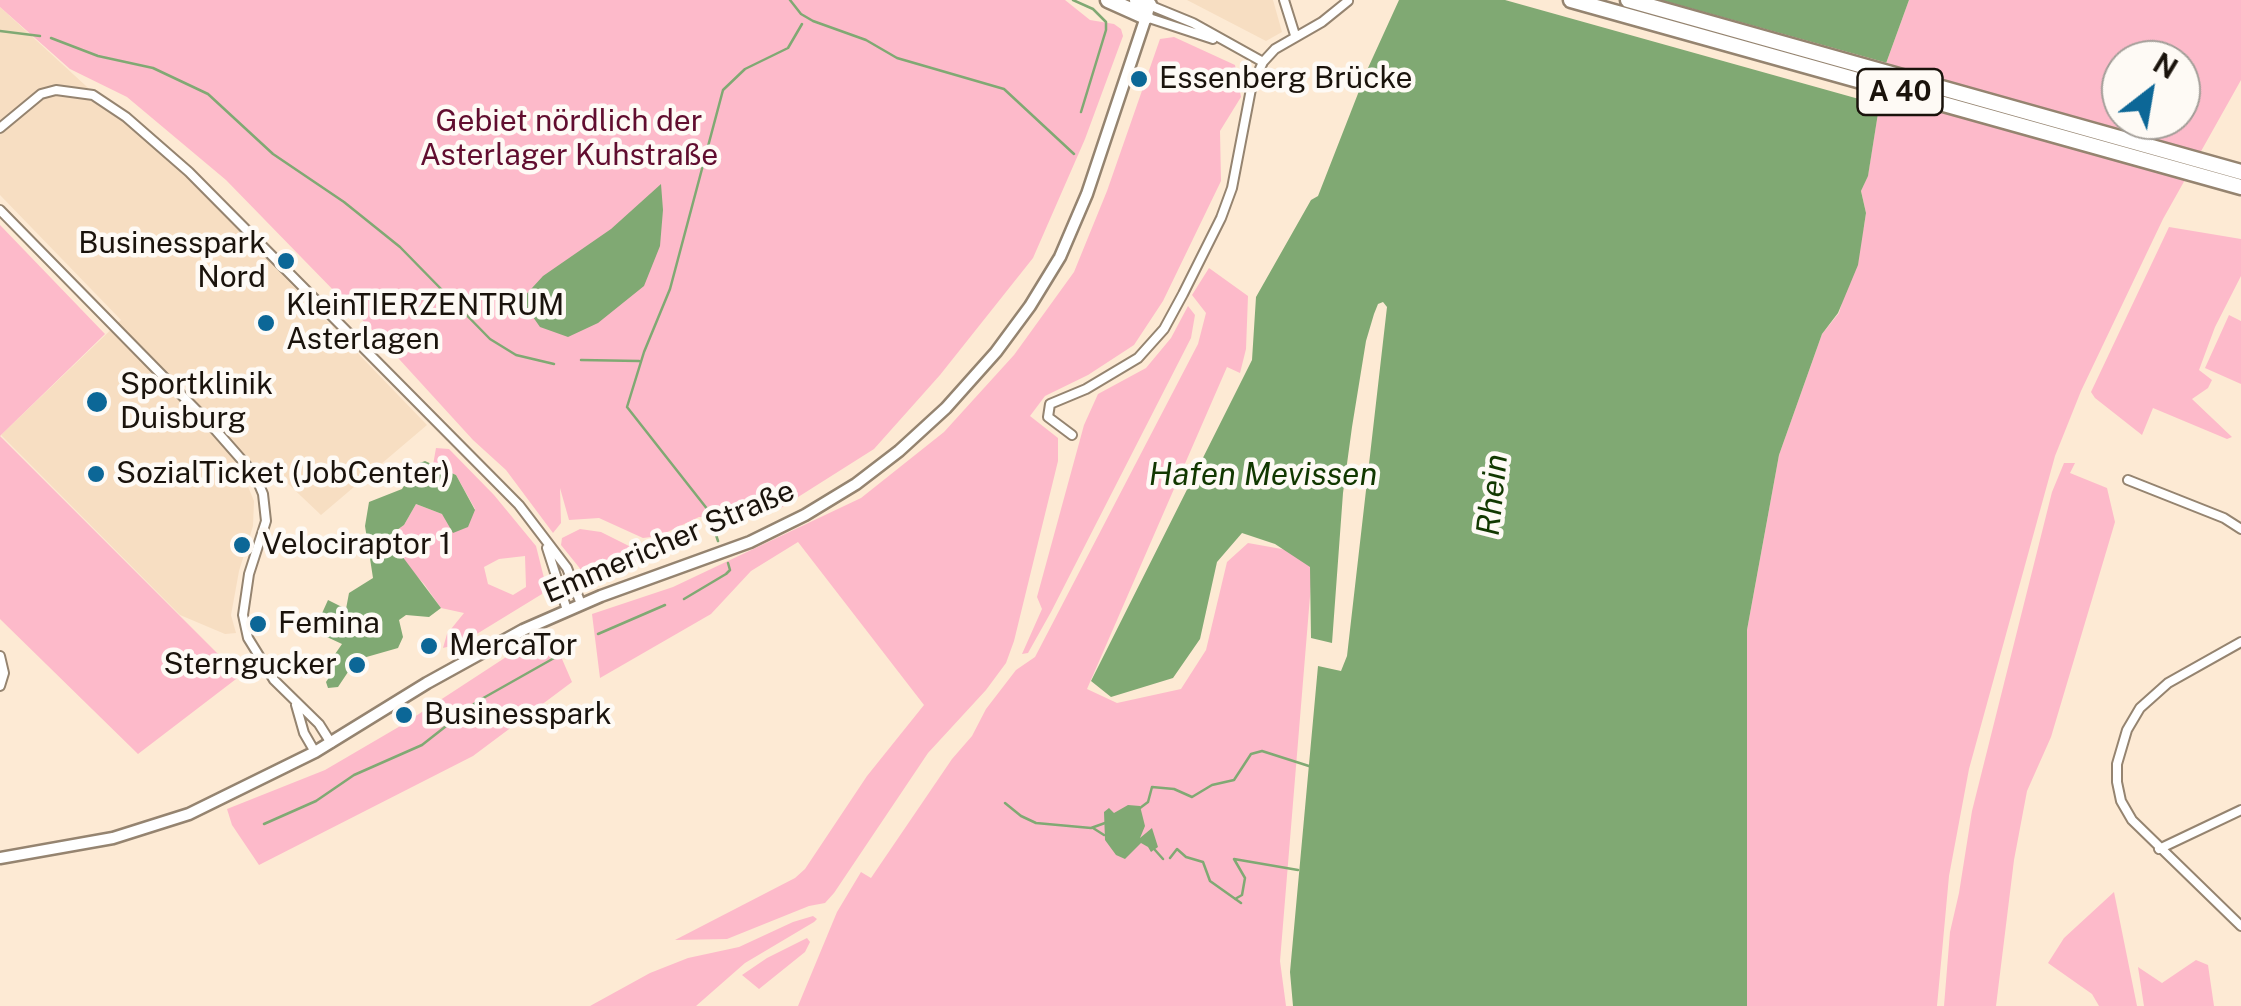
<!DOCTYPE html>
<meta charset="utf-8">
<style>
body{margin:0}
#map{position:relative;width:2241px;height:1006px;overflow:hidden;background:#fdead4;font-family:"Public Sans",sans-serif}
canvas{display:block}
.north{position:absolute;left:2101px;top:40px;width:100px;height:100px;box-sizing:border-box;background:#fefaf5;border:2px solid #a39e98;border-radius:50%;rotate:31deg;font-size:28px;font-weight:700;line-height:40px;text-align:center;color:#1a130c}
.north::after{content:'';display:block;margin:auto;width:35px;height:45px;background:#0c6797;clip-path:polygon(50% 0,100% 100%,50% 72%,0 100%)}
</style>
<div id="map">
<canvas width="2241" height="1006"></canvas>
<div class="north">N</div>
</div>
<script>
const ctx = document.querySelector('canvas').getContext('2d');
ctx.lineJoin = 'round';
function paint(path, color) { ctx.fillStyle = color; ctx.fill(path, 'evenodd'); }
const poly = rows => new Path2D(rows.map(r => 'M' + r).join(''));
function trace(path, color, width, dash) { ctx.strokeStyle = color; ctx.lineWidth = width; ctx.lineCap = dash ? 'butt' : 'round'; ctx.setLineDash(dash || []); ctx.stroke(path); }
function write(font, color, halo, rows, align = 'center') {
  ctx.font = font + ' "Public Sans",sans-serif'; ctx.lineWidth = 9; ctx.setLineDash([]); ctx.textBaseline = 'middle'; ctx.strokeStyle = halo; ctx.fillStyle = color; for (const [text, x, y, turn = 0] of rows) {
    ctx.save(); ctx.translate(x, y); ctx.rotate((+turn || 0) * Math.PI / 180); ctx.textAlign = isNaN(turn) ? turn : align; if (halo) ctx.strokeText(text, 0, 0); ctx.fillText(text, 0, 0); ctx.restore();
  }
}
const built = poly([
 [1187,0,1273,0,1282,32,1266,41],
 [0,7,208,198,427,425,321,515,263,460,244,477,254,501,253,526,239,571,231,615,236,633,225,634,180,615,1,435,121,320,0,195]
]);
const green = poly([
 [0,0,1065,0,1090,20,1114,24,1121,29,1123,36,1085,139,1033,258,940,375,874,449,776,511,737,519,699,517,659,536,643,538,599,518,569,520,560,488,561,523,553,533,506,470,473,440,378,336,226,180,127,97,70,69,0,7],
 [1909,0,2241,0,2241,80,2163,219,2081,391,2055,456,1969,769,1949,876,1937,1006,1747,1006,1747,630,1779,455,1822,334,1839,313,1864,226,1866,213,1861,191,1868,175,1879,107,1880,80],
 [2121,60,2181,60,2181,120,2121,120],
 [1174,37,1235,65,1241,97,1220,131,1221,181,1163,301,1134,345,1088,375,1045,396,1030,416,1058,438,1058,461,1014,641,1006,663,986,690,928,753,834,893,825,903,809,906,727,939,675,940,795,878,805,869,867,776,924,705,798,542,751,571,711,614,600,678,592,614,673,587,861,498,944,432,1014,355,1074,272,1107,191,1160,39],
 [0,225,105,334,0,436,240,676,138,754,0,619],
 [2169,227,2241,239,2241,276,2215,327,2199,370,2212,380,2208,388,2192,399,2232,437,2227,439,2153,408,2142,435,2095,398,2091,392],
 [1209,268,1248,296,1246,349,1240,373,1227,367,1087,689,1117,703,1181,689,1206,650,1227,562,1248,543,1293,551,1309,558,1312,572,1280,961,1286,1006,798,1006,837,912,861,872,871,878,952,759,972,736,986,709,1016,670,1035,657,1198,344,1206,313,1192,295],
 [1188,306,1195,315,1191,338,1051,612,1028,653,1022,654,1042,609,1037,597,1084,425,1098,394,1146,368,1171,338],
 [2229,315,2241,321,2241,384,2205,368],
 [436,448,449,449,494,495,536,546,544,578,542,594,462,643,443,648,447,634,464,613,441,608,424,584,388,545,390,535,404,525,416,504,442,514,475,509,456,475,433,465],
 [525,556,526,587,513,595,488,584,484,567,499,559],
 [2064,463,2075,463,2070,473,2107,488,2115,522,2051,737,2027,791,2014,860,1996,1006,1944,1006,1950,932,1959,893,1972,811,2052,492],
 [580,529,601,532,631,547,650,549,694,533,667,550,599,576,582,571,561,545,562,538],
 [549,629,572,682,473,756,259,865,232,825,227,809,325,770,402,725],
 [2114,892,2137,1006,2099,1006,2092,994,2048,963,2064,938],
 [813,916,817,919,814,922,745,963,696,1006,590,1006,650,973,688,958,739,947,793,922],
 [807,938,810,942,805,952,759,989,742,975,767,958],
 [2196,960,2208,965,2214,1006,2144,1006,2138,967,2162,983]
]);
const water = poly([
 [1399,0,1909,0,1880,80,1879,107,1868,176,1861,191,1866,213,1858,265,1838,313,1822,334,1779,455,1747,630,1747,1006,1293,1006,1290,972,1318,666,1341,671,1347,656,1387,307,1383,302,1378,304,1374,314,1366,341,1352,427,1343,493,1332,643,1311,638,1310,567,1275,544,1242,533,1217,562,1200,639,1173,678,1111,697,1091,681,1252,360,1256,297,1311,200,1318,196,1368,68],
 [661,184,663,210,660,246,644,286,598,323,568,337,540,327,521,300,543,276,611,229],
 [425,461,456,475,475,510,468,527,453,533,442,514,416,504,404,525,390,535,388,545,402,556,441,608,429,617,406,615,399,620,403,637,398,648,356,660,338,687,328,688,326,682,334,670,329,656,333,657,342,644,314,631,328,600,346,609,349,593,373,578,365,526,369,502,402,489,417,464],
 [1128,805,1140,806,1145,826,1140,838,1152,828,1158,847,1151,852,1148,847,1141,843,1125,859,1116,855,1105,840,1104,812,1109,808,1114,813]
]);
const pier = poly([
 [1505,0,1661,0,1891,64,1885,81,1884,106]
]);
const stream = poly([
 [790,0,801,14,813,21,866,40,897,58,1004,89,1074,154],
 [1073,0,1093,9,1106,22,1106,30,1081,112],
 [0,31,40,36],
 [51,38,98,56,153,68,208,94,273,154,344,202,400,247,490,339,516,355,554,364],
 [581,360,639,361],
 [709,517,708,510,627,407,644,352,670,289,723,90,745,69,788,48,802,24],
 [716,535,718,541],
 [684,599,726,574,730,570,728,563],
 [598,634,665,605],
 [1005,803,1021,816,1036,823,1091,828,1105,823],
 [1140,808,1148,802,1152,787,1174,789,1192,797,1212,785,1234,780,1251,754,1262,751,1312,767],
 [264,824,316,801,354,775,422,745,478,701,563,653],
 [1093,828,1104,835],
 [1155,850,1163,859],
 [1170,858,1177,849,1186,857,1203,862,1210,881,1241,903],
 [1235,899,1242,895,1245,878,1234,859,1298,870]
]);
const street = poly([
 [1284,0,1295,35],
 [1149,5,1193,23,1263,62],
 [1146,17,1213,39],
 [0,128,41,94,56,90,93,95,126,117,189,172,519,505,567,568,581,604],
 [0,210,212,426,255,475,263,494,266,521,249,574,243,615,248,638,274,680,319,724,331,743],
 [1072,435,1048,417,1050,404,1086,389,1138,358,1164,329,1183,294,1221,218,1232,188,1251,89,1263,62,1275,49,1322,22,1348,1],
 [2128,480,2224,518,2241,529],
 [547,548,567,610],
 [2241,642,2168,683,2140,708,2127,730,2117,764,2117,782,2121,801,2132,820,2241,926],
 [0,656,4,673,0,686],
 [296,705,304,733,315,752],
 [2159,849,2241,810]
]);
const secondary = poly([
 [0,858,113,838,189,814,315,752,427,683,523,630,601,596,750,542,805,515,856,484,899,451,946,408,996,352,1030,306,1060,257,1087,194,1148,11]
]);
const highway = poly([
 [1108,0,1146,17],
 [1137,0,1149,5],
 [1571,0,2241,187],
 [1628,0,2241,172]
]);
const markers = [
 [1139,79,10,"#0c6797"],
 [286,261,10,"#0c6797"],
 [266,323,10,"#0c6797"],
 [97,402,12,"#0c6797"],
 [96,474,10,"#0c6797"],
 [242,545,10,"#0c6797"],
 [258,624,10,"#0c6797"],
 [429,646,10,"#0c6797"],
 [357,665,10,"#0c6797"],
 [404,715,10,"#0c6797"]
];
const shields = [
 [1900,92,85]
];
const shieldNames = [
 ["A 40",1900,92]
];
const poiNames = [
 ["Essenberg Brücke",1159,79],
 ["Businesspark",266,244,"right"],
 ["Nord",266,278,"right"],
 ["KleinTIERZENTRUM",286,306],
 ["Asterlagen",286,340],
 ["Sportklinik",120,385],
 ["Duisburg",120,419],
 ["SozialTicket (JobCenter)",116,474],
 ["Velociraptor 1",262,545],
 ["Femina",278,624],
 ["MercaTor",449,646],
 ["Sterngucker",337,665,"right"],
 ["Businesspark",424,715]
];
const parkNames = [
 ["Gebiet nördlich der",569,122],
 ["Asterlager Kuhstraße",569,156]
];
const streetNames = [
 ["Emmericher Straße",669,542,-23]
];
const waterNames = [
 ["Hafen Mevissen",1263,475],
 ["Rhein",1493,495,-84]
];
paint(built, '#f7dec2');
paint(green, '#fdbaca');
paint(water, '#80a973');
paint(pier, '#fdead4');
trace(stream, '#80a973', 2.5);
trace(street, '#958470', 12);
trace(secondary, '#958470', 15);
trace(highway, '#958470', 19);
trace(street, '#fff', 8);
trace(secondary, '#fff', 10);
trace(highway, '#fff', 14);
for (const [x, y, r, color] of markers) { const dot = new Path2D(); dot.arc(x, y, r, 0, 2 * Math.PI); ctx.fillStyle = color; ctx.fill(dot); trace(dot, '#fefaf5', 4); }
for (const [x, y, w] of shields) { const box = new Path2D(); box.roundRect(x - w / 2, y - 23, w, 46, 8); ctx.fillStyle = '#fefaf5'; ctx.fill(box); trace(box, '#1a130c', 2.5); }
write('bold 28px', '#1a130c', null, shieldNames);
write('30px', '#1a130c', '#fefaf5', poiNames, 'left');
write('30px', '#610d2f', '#fefaf5', parkNames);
write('30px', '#1a130c', '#fefaf5', streetNames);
write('italic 32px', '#113800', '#fefaf5', waterNames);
</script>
